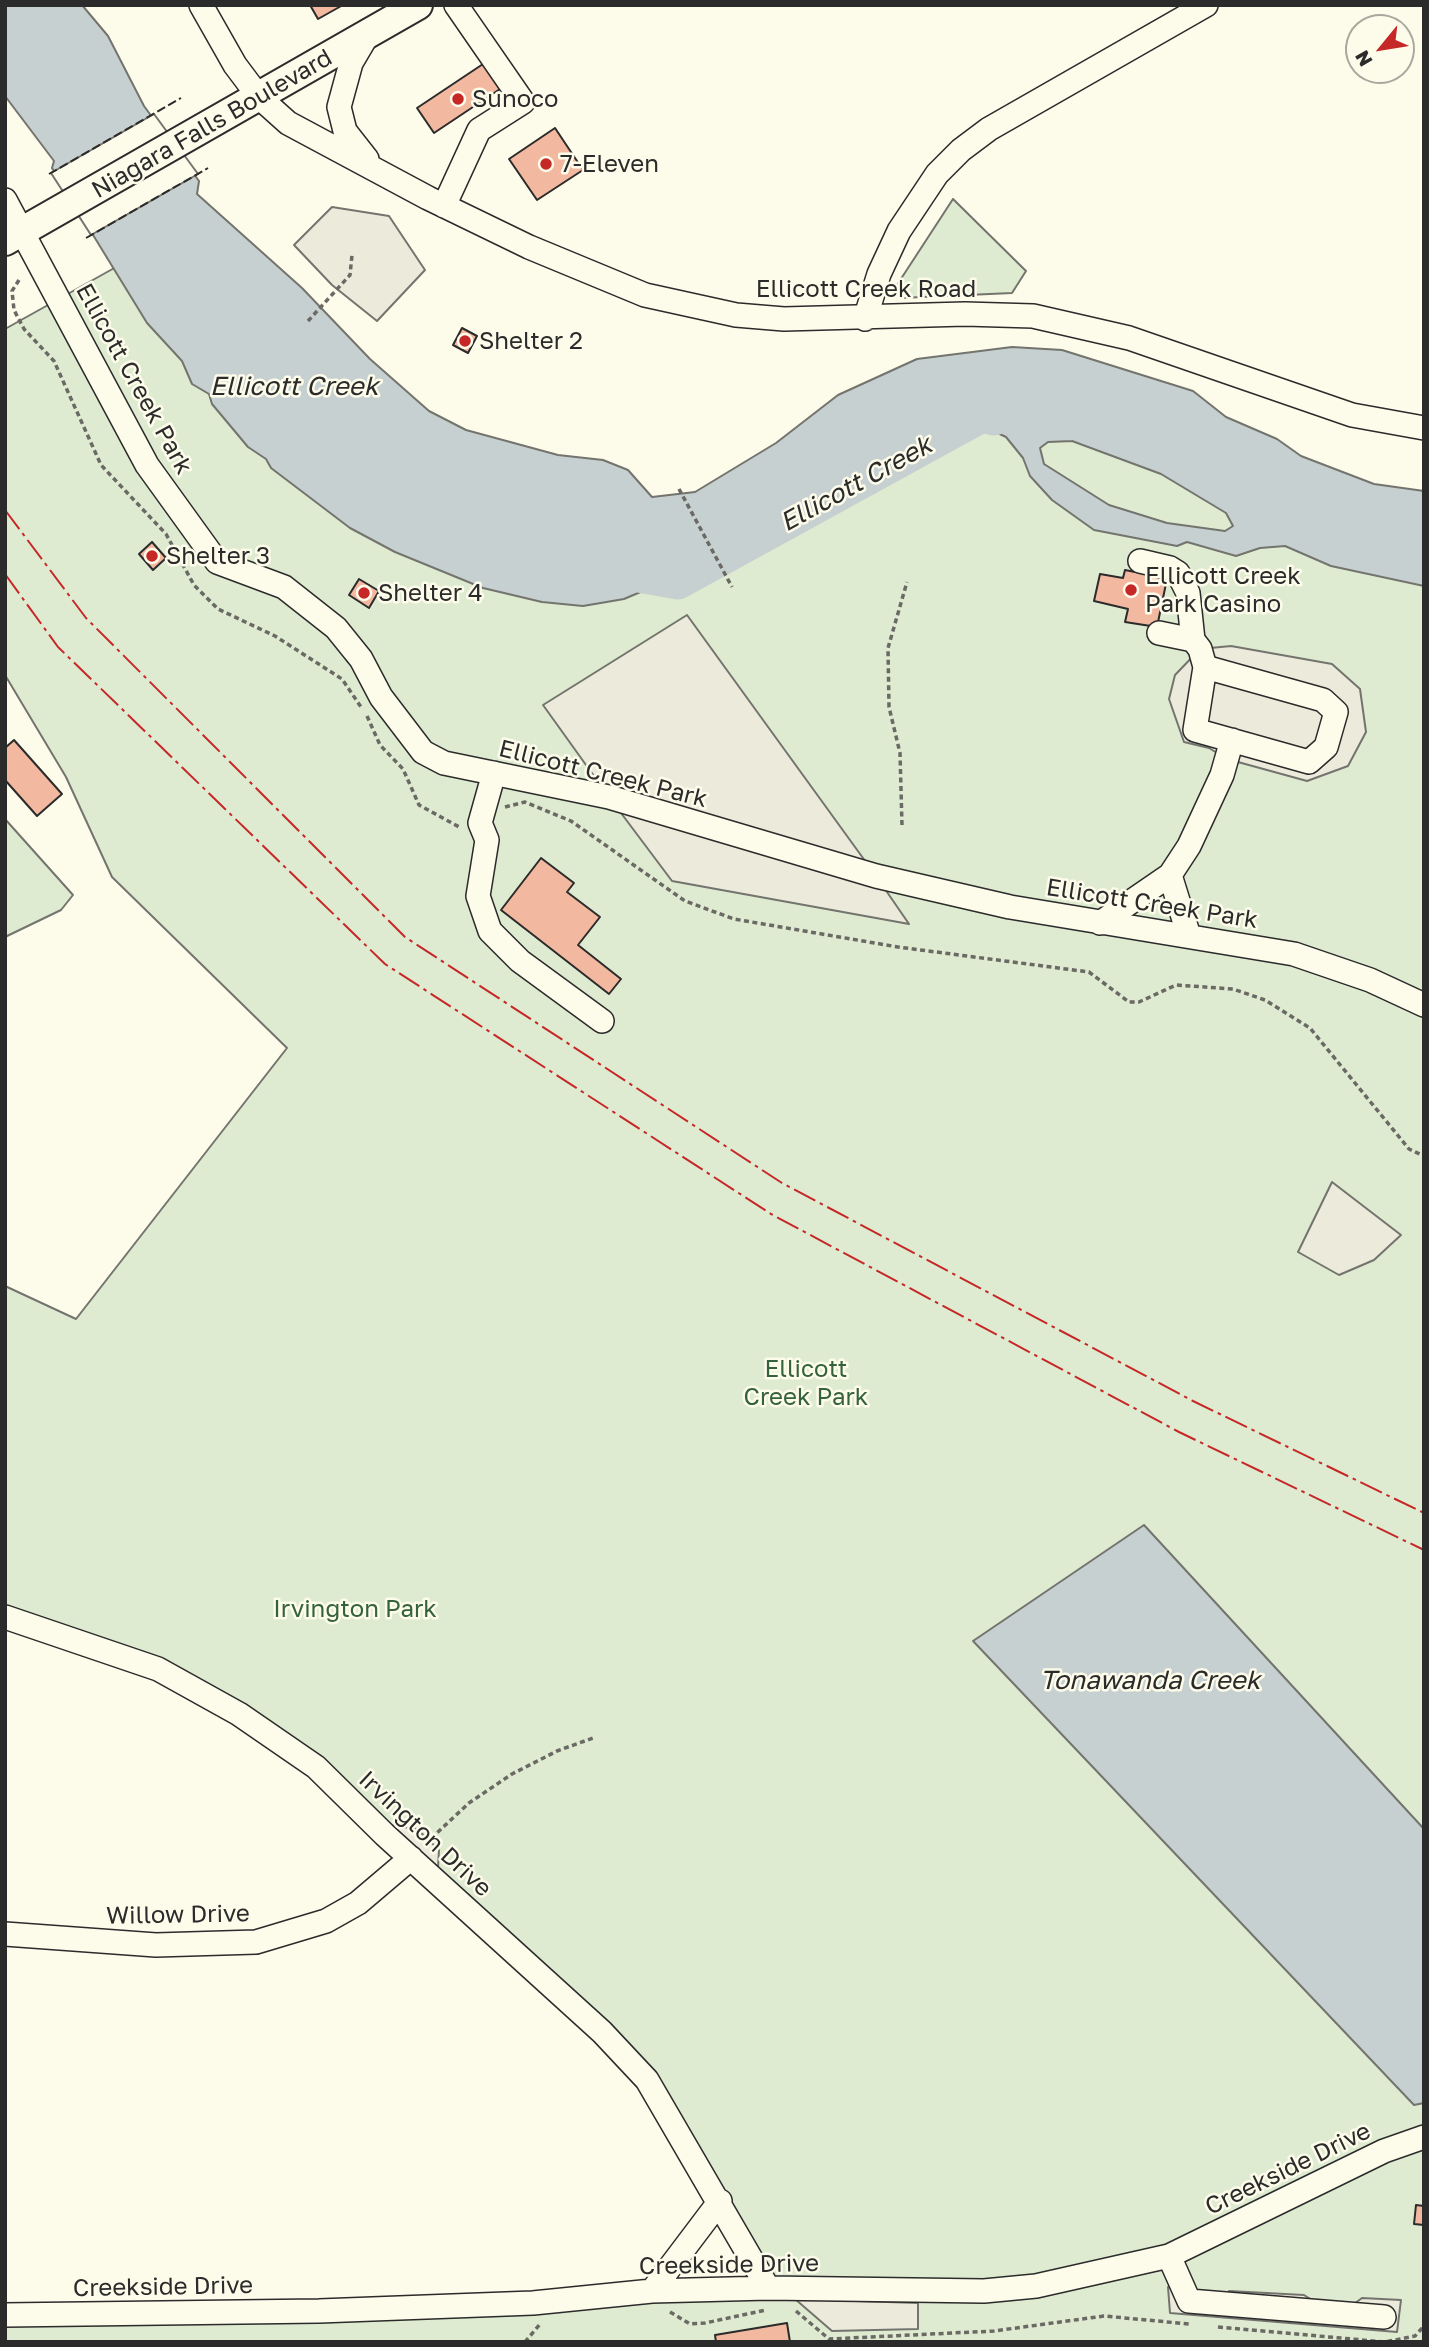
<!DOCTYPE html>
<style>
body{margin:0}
#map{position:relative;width:1429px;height:2347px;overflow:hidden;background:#fdfbea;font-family:"Golos Text",sans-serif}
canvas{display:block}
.frame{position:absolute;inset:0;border:7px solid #2b2b2b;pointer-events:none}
.north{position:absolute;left:1345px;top:14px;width:70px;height:70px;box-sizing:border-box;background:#fdfbea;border:2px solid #a9a89e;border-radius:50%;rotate:240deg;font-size:19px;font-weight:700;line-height:28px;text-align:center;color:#2b2b2b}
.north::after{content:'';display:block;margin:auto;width:24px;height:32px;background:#c62828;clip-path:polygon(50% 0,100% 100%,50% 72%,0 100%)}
</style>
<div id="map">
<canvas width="1429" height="2347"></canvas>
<div class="frame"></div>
<div class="north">N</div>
</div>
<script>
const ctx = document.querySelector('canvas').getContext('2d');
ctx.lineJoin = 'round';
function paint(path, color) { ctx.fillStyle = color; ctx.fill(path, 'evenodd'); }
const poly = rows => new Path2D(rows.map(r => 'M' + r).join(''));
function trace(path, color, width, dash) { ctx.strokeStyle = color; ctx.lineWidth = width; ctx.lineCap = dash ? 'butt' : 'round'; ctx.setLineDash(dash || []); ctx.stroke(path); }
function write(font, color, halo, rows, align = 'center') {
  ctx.font = font + ' "Golos Text",sans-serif'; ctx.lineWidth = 5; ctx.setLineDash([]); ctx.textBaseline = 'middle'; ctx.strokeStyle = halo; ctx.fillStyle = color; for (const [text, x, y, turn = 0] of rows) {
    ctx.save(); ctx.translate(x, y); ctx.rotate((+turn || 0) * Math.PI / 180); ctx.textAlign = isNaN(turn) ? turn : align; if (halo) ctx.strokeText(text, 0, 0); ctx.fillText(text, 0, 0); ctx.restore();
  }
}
const green = poly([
 [953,199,1026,271,1012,293,900,298,895,288,953,199],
 [177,233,430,538,678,582,982,415,1244,489,1424,569,1424,2342,5,2342,5,2310,768,2288,720,2201,602,2032,239,1714,5,1617,5,1286,76,1319,287,1048,112,877,66,777,5,675,5,329,177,233],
 [5,819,73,895,61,910,5,937,5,819]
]);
const parking = poly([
 [332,207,389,216,425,270,377,321,332,285,294,245,332,207],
 [687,615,876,876,909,924,672,881,609,797,543,705,687,615],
 [1231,646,1332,664,1360,689,1366,732,1348,766,1307,781,1227,759,1209,748,1184,742,1169,699,1175,675,1200,649,1231,646],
 [1332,1182,1401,1235,1374,1260,1339,1275,1298,1252,1332,1182],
 [390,1825,417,1829,439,1850,438,1868,390,1825],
 [1168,2287,1192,2289,1200,2296,1229,2297,1229,2291,1304,2295,1326,2309,1347,2309,1362,2298,1401,2300,1397,2332,1170,2313,1168,2287],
 [795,2299,918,2303,918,2329,832,2331,795,2299]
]);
const water = poly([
 [5,5,82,5,108,36,144,106,199,181,197,194,302,288,370,359,429,411,466,430,558,455,603,460,628,470,652,497,695,492,776,443,838,395,917,359,1012,347,1062,350,1193,391,1226,417,1277,439,1301,456,1374,484,1424,491,1424,586,1331,566,1285,546,1260,548,1236,556,1187,542,1177,546,1094,530,1052,500,1030,476,1023,458,1006,437,991,430,943,431,905,442,846,479,838,498,775,535,624,599,583,606,542,602,483,588,395,552,350,528,271,468,266,459,248,447,212,404,209,394,192,384,182,361,147,323,52,168,54,161,5,96,5,5],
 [1072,441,1161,474,1226,513,1233,526,1225,531,1167,523,1109,505,1044,464,1040,448,1048,442,1072,441],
 [1144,1525,1424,1829,1424,2103,1414,2105,973,1641,1144,1525]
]);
const pier = poly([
 [154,114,198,174,91,235,51,173,154,114]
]);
const river = poly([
 [622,572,678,582,982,415,994,418]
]);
const building = poly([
 [310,5,343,5,318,19,310,5],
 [483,64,500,89,434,133,417,108,483,64],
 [555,128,583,170,537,200,509,159,555,128],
 [462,328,477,336,468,353,453,345,462,328],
 [152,542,166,558,153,570,139,554,152,542],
 [1136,567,1168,574,1157,627,1125,622,1128,609,1094,601,1100,574,1123,578,1125,570,1135,572,1136,567],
 [359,579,379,591,369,608,349,595,359,579],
 [14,740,62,794,37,816,5,780,5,748,14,740],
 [541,858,574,883,567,892,600,917,578,945,621,979,609,994,501,910,541,858],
 [1416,2205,1424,2206,1424,2225,1414,2224,1416,2205],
 [787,2323,790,2342,716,2342,715,2335,787,2323]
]);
const path = poly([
 [19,280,12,291,14,310,24,329,54,361,101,465,166,534,194,585,218,609,275,636,342,679,361,707],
 [308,321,350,275,352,255],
 [679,489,732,587],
 [367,716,380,745,403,769,419,805,461,828],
 [505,807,525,802,571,821,685,901,734,919,898,947,1089,972,1129,1002,1139,1002,1176,985,1233,989,1265,1000,1310,1028,1409,1149,1424,1156],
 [902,825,900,753,889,707,888,648,907,582],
 [425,1844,469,1803,512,1774,557,1751,593,1738],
 [796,2311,829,2339,994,2331,1104,2316,1189,2324],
 [670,2312,690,2324,705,2323,766,2310],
 [1218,2327,1385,2342,1415,2336,1424,2326],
 [525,2342,541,2323]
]);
const minor = poly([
 [201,5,235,65,259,97,288,123,428,198,529,247,645,295,736,315,784,319,965,314,1033,316,1129,338,1352,415,1424,428],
 [367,159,345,131,339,107,351,63,368,34],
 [5,200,147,465,217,562,284,587,336,628,361,659,381,697,423,752,444,763,609,797,876,876,1010,907,1294,954,1370,980,1424,1005],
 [444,206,479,130,523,102,456,5],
 [865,319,879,274,899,231,937,174,961,150,989,129,1206,5],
 [1140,561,1170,568,1178,573,1188,593,1193,640,1200,649,1205,667,1195,730,1309,762,1326,747,1336,712,1323,700,1205,667],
 [1159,633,1193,640],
 [494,773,480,823,487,840,478,896,490,931,520,961,602,1021],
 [1170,875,1189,936],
 [1100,923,1170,875,1189,846,1222,775,1232,740],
 [5,1617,158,1669,239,1714,316,1767,385,1835,602,2032,647,2080,768,2288],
 [5,1934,156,1945,256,1942,326,1921,358,1903,411,1858],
 [1169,2256,1189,2301,1384,2317],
 [652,2291,720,2201],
 [5,2315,319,2311,533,2303,652,2291,768,2288,984,2291,1036,2286,1169,2256,1384,2151,1424,2137]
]);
const major = poly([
 [5,241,418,5]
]);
const fence = poly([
 [49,174,181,98],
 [86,238,208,168]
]);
const power = poly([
 [5,510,86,618,405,937,782,1183,1193,1401,1424,1513],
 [5,574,58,647,385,964,771,1214,1179,1432,1424,1550]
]);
const markers = [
 [458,99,7,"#c62828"],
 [546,164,7,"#c62828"],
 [465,341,7,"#c62828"],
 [152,556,7,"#c62828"],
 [1131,590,7,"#c62828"],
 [364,593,7,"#c62828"]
];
const poiNames = [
 ["Sunoco",472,99],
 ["7-Eleven",560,164],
 ["Shelter 2",479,341],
 ["Shelter 3",166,556],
 ["Ellicott Creek",1145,576],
 ["Park Casino",1145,604],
 ["Shelter 4",378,593]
];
const streetNames = [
 ["Niagara Falls Boulevard",212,124,-30],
 ["Ellicott Creek Road",866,289],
 ["Ellicott Creek Park",134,379,61],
 ["Ellicott Creek Park",603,774,14],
 ["Ellicott Creek Park",1152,904,9],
 ["Irvington Drive",425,1834,43],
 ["Willow Drive",178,1915,-1],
 ["Creekside Drive",1288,2169,-26],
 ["Creekside Drive",729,2265,-1],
 ["Creekside Drive",163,2287,-1]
];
const parkNames = [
 ["Ellicott",806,1369],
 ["Creek Park",806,1397],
 ["Irvington Park",355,1609]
];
const waterNames = [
 ["Ellicott Creek",294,387],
 ["Ellicott Creek",856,484,-29],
 ["Tonawanda Creek",1150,1681]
];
paint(green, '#deebd1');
trace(green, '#74746e', 2);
paint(parking, '#eceadb');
trace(parking, '#74746e', 2);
paint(water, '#c7d0d0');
trace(water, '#74746e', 2);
paint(pier, '#fdfbea');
trace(pier, '#74746e', 2);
trace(river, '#c7d0d0', 35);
paint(building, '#f2b8a0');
trace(building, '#2b2b2b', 2);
trace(minor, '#2b2b2b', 26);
trace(major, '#2b2b2b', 32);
trace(path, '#6a6964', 3.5, [5, 3.5]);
trace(minor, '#fdfbea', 23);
trace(major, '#fdfbea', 28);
trace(fence, '#2b2b2b', 2, [9, 3.5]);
trace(power, '#c62828', 2, [24, 5, 3.5, 5]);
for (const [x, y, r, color] of markers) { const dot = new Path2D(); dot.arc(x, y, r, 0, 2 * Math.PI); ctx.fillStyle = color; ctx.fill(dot); trace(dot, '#fdfbea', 2.5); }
write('24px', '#2b2b2b', '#fdfbea', poiNames, 'left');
write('24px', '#2b2b2b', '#fdfbea', streetNames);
write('24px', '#34623c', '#fdfbea', parkNames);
write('italic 26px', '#2b2b2b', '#fdfbea', waterNames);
</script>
